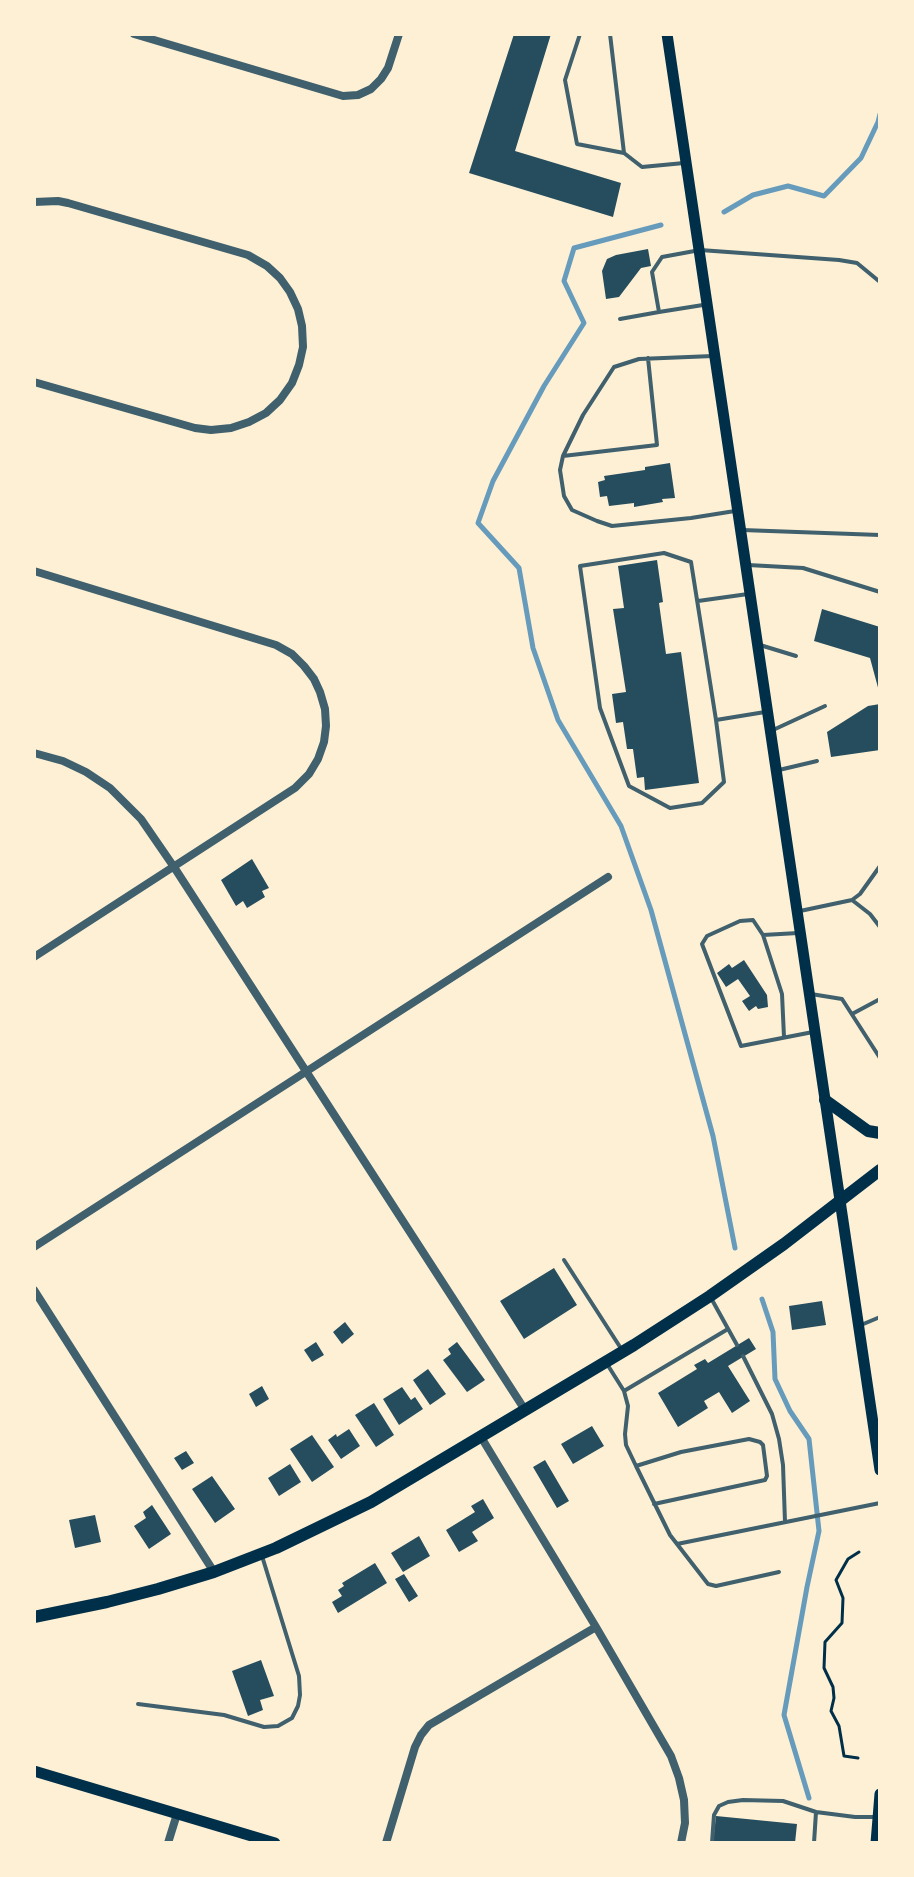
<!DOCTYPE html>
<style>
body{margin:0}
#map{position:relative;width:914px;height:1877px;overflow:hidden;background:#fdf0d5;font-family:"Roboto Condensed",sans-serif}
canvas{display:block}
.frame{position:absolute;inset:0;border:36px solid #fdf0d5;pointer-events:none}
</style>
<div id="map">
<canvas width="914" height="1877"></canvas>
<div class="frame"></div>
</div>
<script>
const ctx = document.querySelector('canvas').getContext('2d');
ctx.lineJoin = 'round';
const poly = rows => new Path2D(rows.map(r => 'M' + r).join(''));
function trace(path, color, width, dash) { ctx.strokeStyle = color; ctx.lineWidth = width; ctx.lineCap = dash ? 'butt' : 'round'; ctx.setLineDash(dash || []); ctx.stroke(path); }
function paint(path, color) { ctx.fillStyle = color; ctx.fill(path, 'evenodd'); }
const stream = poly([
 [724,212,753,195,788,186,824,196,861,158,878,122,880,114],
 [661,225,574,248,564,281,584,323,544,386,493,481,478,523,519,568,533,648,558,720,621,826,651,910,713,1136,735,1248],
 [762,1299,773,1332,775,1379,790,1411,809,1439,819,1531,807,1587,784,1715,809,1798]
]);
const building = poly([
 [514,34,551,34,515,151,621,183,613,217,469,173],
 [648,249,651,266,641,268,619,297,606,299,602,271,607,259,616,255],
 [670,463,675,498,662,499,663,502,634,507,634,503,609,506,607,496,600,497,598,482,605,480,604,476,645,470,645,467],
 [657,560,663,602,659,603,666,654,681,652,699,783,645,790,644,777,637,778,633,749,627,749,623,722,616,723,612,694,626,692,613,609,624,608,618,566],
 [822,609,880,627,880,695,870,658,814,641],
 [880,704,880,750,831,757,827,732,868,706],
 [252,859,269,888,262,891,265,897,247,908,243,901,236,906,221,880],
 [744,960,767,995,768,1007,758,1009,756,1006,749,1011,742,1001,750,996,738,979,726,987,717,973,729,964,732,968],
 [554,1268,577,1305,524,1339,500,1301],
 [822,1301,826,1325,792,1330,789,1306],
 [345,1322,354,1334,342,1344,333,1332],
 [749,1338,756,1349,728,1366,750,1401,732,1413,719,1392,704,1401,708,1408,678,1427,658,1393,697,1369,694,1365,705,1359,708,1363],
 [316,1342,324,1355,312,1362,304,1350],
 [457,1342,485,1380,467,1392,443,1360,451,1354,448,1349],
 [428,1369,446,1394,430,1405,413,1380],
 [262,1386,269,1399,256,1407,249,1394],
 [402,1387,411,1400,415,1397,423,1409,399,1425,383,1399],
 [374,1403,394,1435,376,1447,355,1415],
 [592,1426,604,1446,573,1464,561,1444],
 [349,1429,360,1446,341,1459,328,1440,336,1434,337,1437],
 [312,1435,334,1467,312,1482,290,1449],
 [186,1451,194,1463,182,1470,174,1458],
 [545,1460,569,1501,557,1508,533,1467],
 [290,1464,301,1482,279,1496,268,1478],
 [212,1476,235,1509,215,1523,192,1489],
 [483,1499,494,1518,472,1532,478,1541,459,1552,446,1530,475,1512,471,1506],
 [152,1505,171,1534,149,1549,134,1526,146,1518,143,1512],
 [95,1515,101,1542,75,1548,69,1520],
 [419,1536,430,1556,403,1572,391,1553],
 [375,1563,387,1583,338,1613,332,1602,342,1596,338,1590,344,1586,342,1583],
 [404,1574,418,1596,409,1602,395,1579],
 [261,1660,274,1696,260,1700,263,1710,248,1716,232,1671],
 [716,1816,797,1824,795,1843,713,1843]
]);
const path = poly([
 [858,1758,844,1756,839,1726,831,1711,834,1698,833,1687,824,1668,825,1642,842,1623,843,1598,836,1580,848,1559,859,1552]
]);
const service = poly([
 [580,34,565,80,577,144,624,153,642,167,684,163],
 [610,34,624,153],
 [703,305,659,312,652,272,662,257,700,250,839,260,857,263,880,282],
 [620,319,659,312],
 [713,356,639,359,614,367,583,415,563,456,560,470,564,496,572,510,597,521,612,526,691,518,735,511],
 [563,456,657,445,648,358],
 [742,530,880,535],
 [664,553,691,562,716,720,724,782,702,803,670,808,629,786,600,708,580,566,664,553],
 [748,565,803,568,880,592],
 [698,601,748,594],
 [760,645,796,656],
 [716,720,765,712],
 [773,730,825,706],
 [779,770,817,761],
 [852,900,870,914,880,927],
 [800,911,852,900,860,894,880,866],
 [798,933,763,935,753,920,740,921,707,936,702,944,741,1046,813,1032],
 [763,935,782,994,784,1037],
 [811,994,842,999,880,1058],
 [852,1014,880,999],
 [564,1260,622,1350],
 [711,1298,737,1345],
 [861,1325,880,1317],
 [743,1356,772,1414,779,1439,783,1465,785,1522],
 [607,1364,624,1391,628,1406,625,1434,626,1445,636,1466,681,1452,749,1439,760,1442,763,1445,767,1476,765,1480,654,1504],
 [624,1391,728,1329],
 [636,1466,670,1535,708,1584,716,1586,779,1572],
 [677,1544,880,1503],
 [138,1704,224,1715,264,1727,278,1726,292,1718,298,1706,300,1695,299,1676,262,1556],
 [712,1843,714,1815,719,1806,728,1802,743,1800,783,1801,816,1812],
 [814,1843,816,1812,855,1817,876,1817]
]);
const minor = poly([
 [134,34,343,96,358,95,371,89,381,79,388,68,399,34],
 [34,202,58,201,68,203,248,255,267,266,280,278,290,292,298,309,302,326,303,347,299,365,292,383,280,400,266,413,249,422,231,428,211,430,195,428,34,382],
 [34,571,276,645,292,654,304,666,314,679,320,692,325,709,326,726,324,742,318,759,309,774,295,788,34,957],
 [34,753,63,761,86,772,110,788,141,819,174,867,525,1410],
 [34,1247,608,877],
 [34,1290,214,1572],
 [481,1437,596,1627,671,1756,679,1778,684,1800,685,1823,681,1843],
 [168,1843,177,1814],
 [386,1843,415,1747,421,1735,429,1725,596,1627]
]);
const secondary = poly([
 [667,34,880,1470],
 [34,1771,275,1843],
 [876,1843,880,1794]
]);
const primary = poly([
 [825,1100,868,1131,880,1133],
 [34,1617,107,1602,158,1589,214,1572,276,1548,371,1502,634,1345,710,1296,784,1244,880,1170]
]);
trace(stream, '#669bbc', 5);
paint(building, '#264d5e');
trace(path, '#003049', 3);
trace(service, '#3f606c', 4);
trace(minor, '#3f606c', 8);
trace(secondary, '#003049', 11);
trace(primary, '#003049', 12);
</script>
